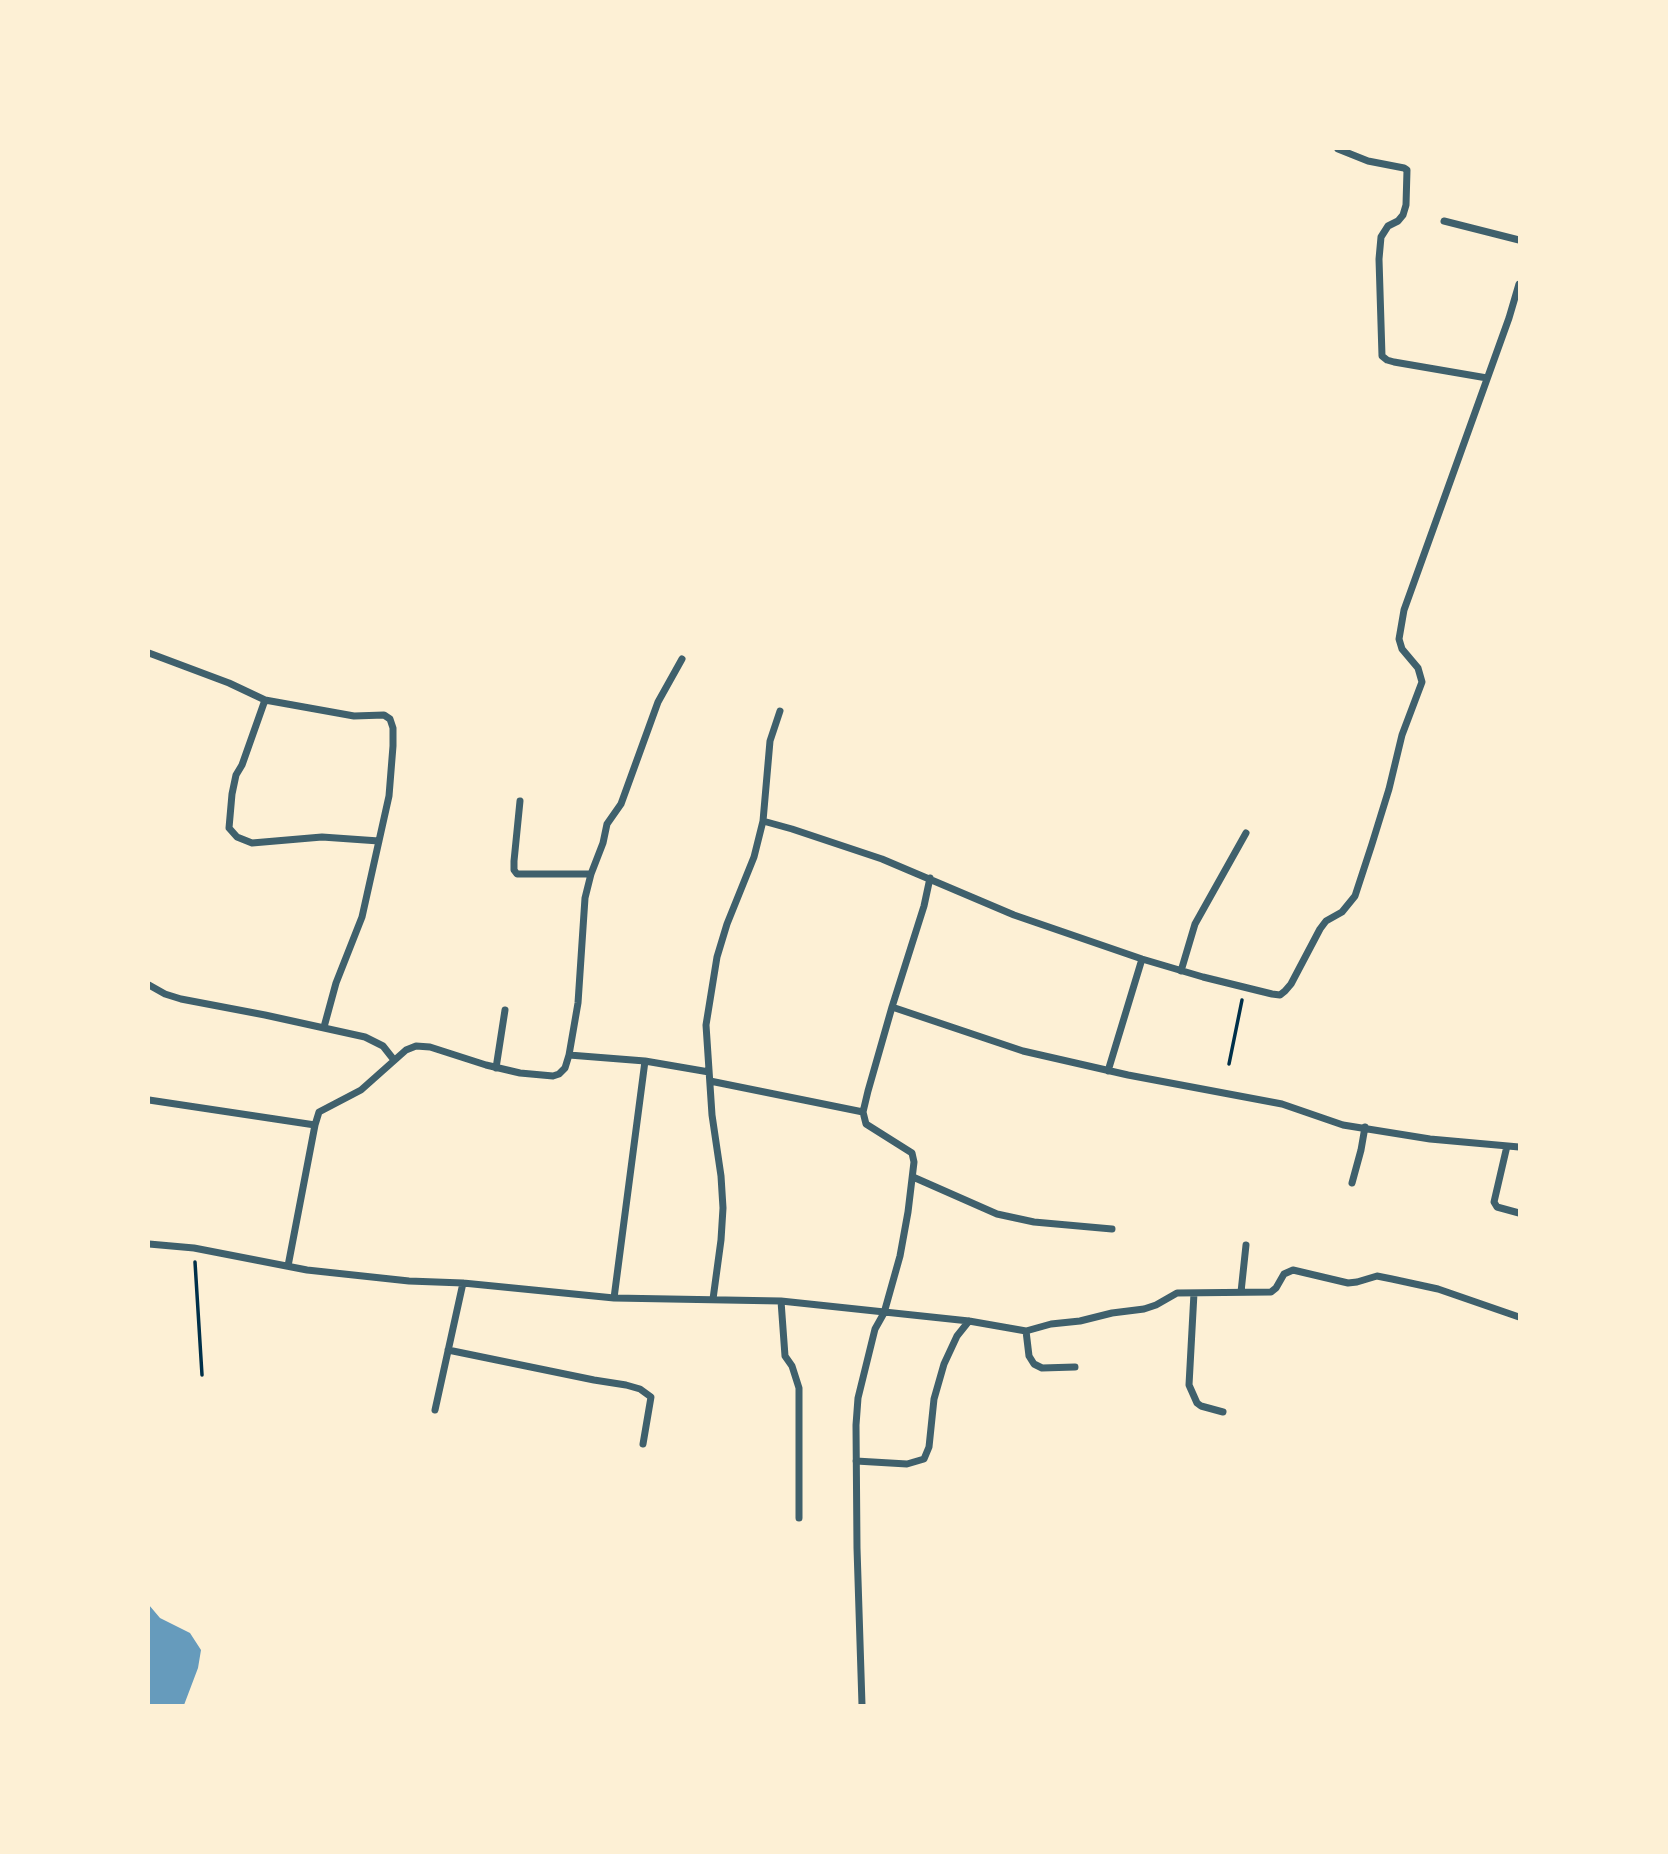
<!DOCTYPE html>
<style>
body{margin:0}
#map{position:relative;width:1668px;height:1854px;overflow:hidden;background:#fdf0d5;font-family:Lato,sans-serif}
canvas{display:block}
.frame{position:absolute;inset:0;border:150px solid #fdf0d5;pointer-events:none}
</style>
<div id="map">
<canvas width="1668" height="1854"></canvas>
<div class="frame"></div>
</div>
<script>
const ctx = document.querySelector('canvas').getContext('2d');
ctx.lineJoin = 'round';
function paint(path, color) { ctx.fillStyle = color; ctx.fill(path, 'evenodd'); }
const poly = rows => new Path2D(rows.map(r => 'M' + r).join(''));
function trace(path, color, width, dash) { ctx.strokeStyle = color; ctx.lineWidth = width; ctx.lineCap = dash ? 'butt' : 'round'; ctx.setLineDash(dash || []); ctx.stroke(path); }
const water = poly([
 [149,1605,160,1618,190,1633,201,1650,198,1668,184,1705,149,1705]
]);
const path = poly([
 [1229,1064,1242,1000],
 [195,1262,202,1375]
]);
const minor = poly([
 [1338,149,1368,161,1404,168,1407,170,1406,205,1403,215,1398,221,1388,226,1381,237,1379,259,1382,356,1387,360,1394,362,1487,378],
 [1444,221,1519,240],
 [149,653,229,683,265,700,354,716,384,715,390,719,393,728,393,746,389,796,362,917,336,983,324,1027],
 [265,700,242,765,236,775,232,794,229,828,237,837,252,843,322,837,379,841],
 [520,801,514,861,514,870,517,874,591,874],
 [763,821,792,829,882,859,1014,915,1142,959,1203,977,1272,994,1280,995,1285,991,1291,984,1320,929,1326,921,1342,912,1355,896,1372,844,1389,789,1402,735,1422,682,1418,668,1402,649,1399,639,1404,610,1509,318,1519,284],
 [1181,971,1195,924,1246,833],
 [149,985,165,994,181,999,265,1015,365,1037,383,1046,394,1060],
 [892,1007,1023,1051,1128,1075,1282,1104,1343,1125,1430,1139,1519,1147],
 [569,1055,578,1003,585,898,591,874,603,843,607,824,621,804,658,702,682,659],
 [496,1068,505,1010],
 [1108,1071,1142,959],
 [710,1081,863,1112],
 [149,1100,315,1125],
 [1507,1146,1494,1202,1497,1207,1519,1213],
 [913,1177,997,1214,1034,1222,1112,1229],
 [1352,1183,1361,1150,1365,1127],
 [149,1244,194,1248,307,1270,409,1281,463,1283,614,1298,781,1301,969,1321,1026,1331,1029,1356,1034,1364,1042,1368,1075,1367],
 [288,1266,315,1125,319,1112,361,1090,406,1050,416,1046,430,1047,486,1065,520,1073,553,1076,559,1074,565,1068,569,1055,645,1061,709,1072],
 [1241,1292,1246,1245],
 [1194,1293,1189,1385,1197,1403,1201,1406,1223,1412],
 [614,1298,645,1061],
 [713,1299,721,1240,723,1208,721,1176,712,1115,706,1025,717,957,727,924,754,857,763,821,770,741,780,711],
 [781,1301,785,1356,792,1366,799,1388,799,1518],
 [1026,1331,1051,1324,1080,1321,1112,1313,1144,1309,1156,1305,1177,1293,1271,1292,1276,1288,1284,1274,1293,1270,1348,1283,1357,1282,1377,1276,1392,1279,1438,1289,1519,1317],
 [448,1350,594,1380,626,1385,640,1389,651,1397,643,1444],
 [435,1410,463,1283],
 [856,1461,907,1464,924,1459,929,1447,934,1399,944,1364,957,1336,969,1321],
 [862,1705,857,1548,856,1425,858,1398,875,1329,884,1313,900,1256,908,1212,914,1162,912,1153,866,1124,863,1112,868,1091,892,1007,924,906,930,878]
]);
paint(water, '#669bbc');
trace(path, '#003049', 3.5);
trace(minor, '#3f606c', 7);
</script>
